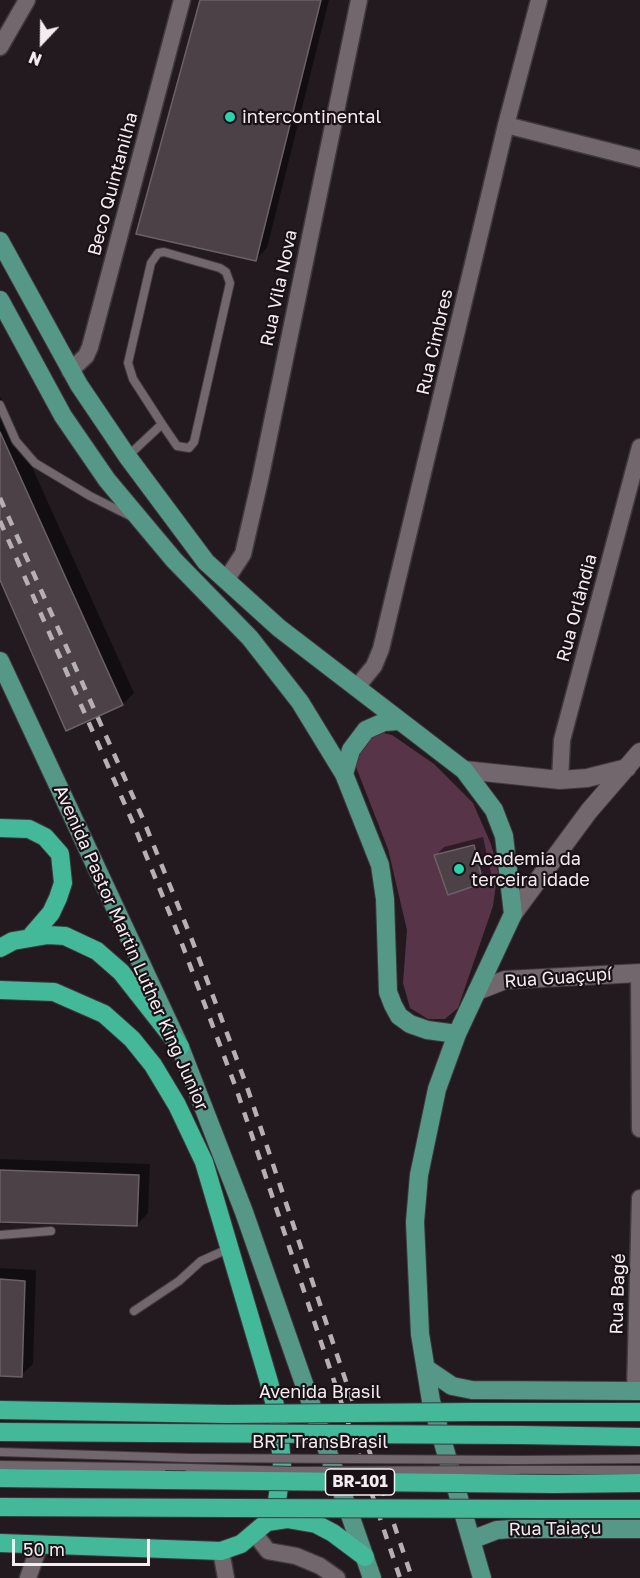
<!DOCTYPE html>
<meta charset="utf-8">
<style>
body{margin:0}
#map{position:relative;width:640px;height:1578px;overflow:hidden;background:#231a1f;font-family:"Golos Text",sans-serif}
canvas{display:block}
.north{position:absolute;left:12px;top:12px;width:60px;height:60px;-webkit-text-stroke:4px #1a1116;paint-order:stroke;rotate:202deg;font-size:16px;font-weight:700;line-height:24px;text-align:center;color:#f4edf0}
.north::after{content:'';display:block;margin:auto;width:21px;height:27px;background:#f4edf0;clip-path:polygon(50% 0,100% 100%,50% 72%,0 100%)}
.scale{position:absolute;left:12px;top:1539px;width:138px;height:27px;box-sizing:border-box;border:3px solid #f4edf0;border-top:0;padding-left:8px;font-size:18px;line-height:21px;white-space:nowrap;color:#f4edf0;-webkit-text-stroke:4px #1a1116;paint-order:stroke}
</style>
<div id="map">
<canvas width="640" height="1578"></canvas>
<div class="north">N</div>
<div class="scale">50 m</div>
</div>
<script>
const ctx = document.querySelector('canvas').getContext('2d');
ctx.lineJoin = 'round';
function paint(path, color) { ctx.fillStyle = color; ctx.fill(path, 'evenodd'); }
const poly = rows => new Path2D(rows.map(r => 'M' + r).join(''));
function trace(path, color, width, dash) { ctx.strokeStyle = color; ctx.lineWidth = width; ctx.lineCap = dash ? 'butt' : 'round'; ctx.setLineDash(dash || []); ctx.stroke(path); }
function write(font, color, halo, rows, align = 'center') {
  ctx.font = font + ' "Golos Text",sans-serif'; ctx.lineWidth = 4.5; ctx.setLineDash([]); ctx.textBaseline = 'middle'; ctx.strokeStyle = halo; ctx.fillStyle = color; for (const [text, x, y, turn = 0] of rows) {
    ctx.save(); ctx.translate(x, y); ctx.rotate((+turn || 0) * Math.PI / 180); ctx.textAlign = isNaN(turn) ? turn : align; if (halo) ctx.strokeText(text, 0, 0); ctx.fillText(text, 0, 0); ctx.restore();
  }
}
const green = poly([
 [371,730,392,735,434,764,473,803,491,844,498,871,493,906,458,1008,445,1019,428,1019,410,1008,403,983,407,930,388,849,356,767,355,747]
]);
const shadow = poly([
 [202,0,329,0,267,248,255,260],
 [0,396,134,693,123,704,0,576],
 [483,837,491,873,482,882,435,856,444,847],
 [0,1159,150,1164,148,1213,137,1225,0,1220],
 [0,1268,36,1270,33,1364,21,1375,0,1374]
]);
const building = poly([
 [200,0,321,0,256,261,136,234,200,0],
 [0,432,123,705,66,731,0,580,0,432],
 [474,845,483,883,448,895,434,855,474,845],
 [0,1170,139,1175,137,1226,0,1222,0,1170],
 [0,1279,25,1281,22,1377,0,1376,0,1279]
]);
const lane = poly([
 [0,405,16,441,35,463,90,496,132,517],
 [128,456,162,424,177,446,189,448,194,442,230,283,226,272,220,268,164,252,158,253,151,263,128,363,133,379,162,424],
 [0,1235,51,1231],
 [134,1311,179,1281,201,1261,228,1249],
 [0,1452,190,1458],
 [518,1460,640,1459],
 [0,1465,189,1468],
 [518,1470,640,1470]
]);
const street = poly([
 [0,47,27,0],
 [506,125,640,159],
 [70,371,86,356,90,347,182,0],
 [226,580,243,554,260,480,359,0],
 [356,688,374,666,381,649,506,125,539,0],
 [560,780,562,740,640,447],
 [639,973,640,1129],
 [635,1391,640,1198],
 [255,1534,268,1551,296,1556,320,1566,337,1578],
 [221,1551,226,1578],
 [28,1578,40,1544]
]);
const secondary = poly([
 [464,770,560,780,587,778,627,768],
 [513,914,589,811,640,752],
 [477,991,505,980,640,973]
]);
const primary = poly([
 [0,241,79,385,127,456,206,562,279,628,464,770,494,810,504,836,513,914,457,1034,437,1089,419,1175,415,1222,420,1334,431,1401,482,1578],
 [0,300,63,416,107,480,174,560,250,638,300,702,344,774,380,865,385,899,388,992,393,1005,399,1016,410,1024,427,1030,457,1034],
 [0,661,180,1047,244,1212,372,1578],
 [344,774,351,750,366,730,384,722,399,721],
 [427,1369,452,1386,472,1390,640,1391],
 [471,1540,497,1530,512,1529,640,1529]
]);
const highway = poly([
 [0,828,29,829,45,837,60,854,63,883,58,898,51,913,32,935],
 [0,948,13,941,48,935,65,936,97,951,121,972,180,1047],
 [0,990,54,992,104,1014,132,1039,153,1065,177,1105,204,1162,269,1382,278,1417,282,1465,277,1501,267,1522,241,1544,221,1551,0,1543],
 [0,1410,227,1414],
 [473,1412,640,1412],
 [0,1432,153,1433],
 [521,1435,640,1437],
 [0,1478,165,1480],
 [555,1484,640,1483],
 [0,1507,232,1508],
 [549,1509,640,1509],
 [267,1522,287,1519,316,1524,333,1533,365,1557]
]);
const rail = poly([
 [0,498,143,819,192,940,246,1084,412,1578],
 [0,521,133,823,182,944,236,1088,400,1578]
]);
const laneBridge = poly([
 [190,1458,518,1460],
 [189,1468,295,1471,518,1470]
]);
const highwayBridge = poly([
 [227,1414,473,1412],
 [153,1433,521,1435],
 [165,1480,555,1484],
 [232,1508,549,1509]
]);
const markers = [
 [230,117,6,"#27d5ad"],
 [459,869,6,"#27d5ad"]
];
const shields = [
 [360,1482,69]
];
const shieldNames = [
 ["BR-101",360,1482]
];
const poiNames = [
 ["intercontinental",242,117],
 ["Academia da",471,859],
 ["terceira idade",471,880]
];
const streetNames = [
 ["Beco Quintanilha",113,184,-75],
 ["Rua Vila Nova",279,288,-78],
 ["Rua Cimbres",435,342,-77],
 ["Rua Orlândia",577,608,-75],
 ["Avenida Pastor Martin Luther King Junior",131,948,66],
 ["Rua Guaçupí",558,978,-4],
 ["Rua Bagé",618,1294,-88],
 ["Avenida Brasil",320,1392],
 ["BRT TransBrasil",320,1442],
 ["Rua Taiaçu",555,1529,-1]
];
paint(green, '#583449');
paint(shadow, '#0007');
paint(building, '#4c4147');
trace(building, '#6b6066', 1.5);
trace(lane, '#3f383c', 10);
trace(street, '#3f383c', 19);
trace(secondary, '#3f383c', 20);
trace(primary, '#3f383c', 20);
trace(highway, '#3f383c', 20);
trace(lane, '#72676d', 8);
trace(street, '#72676d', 16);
trace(secondary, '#72676d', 18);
trace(primary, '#569888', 18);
trace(highway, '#43b99a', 18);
trace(rail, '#b7b0b3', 4.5, [10, 10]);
trace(laneBridge, '#3f383c', 10, []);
trace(highwayBridge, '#3f383c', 20, []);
trace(laneBridge, '#72676d', 8);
trace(highwayBridge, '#43b99a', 18);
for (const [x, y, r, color] of markers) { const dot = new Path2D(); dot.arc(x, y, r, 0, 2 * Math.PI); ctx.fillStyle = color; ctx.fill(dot); trace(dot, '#1a1116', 2); }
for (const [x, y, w] of shields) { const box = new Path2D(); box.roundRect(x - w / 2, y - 13, w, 26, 4.5); ctx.fillStyle = '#1a1116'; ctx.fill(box); trace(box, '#f4edf0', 1.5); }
write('bold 16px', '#f4edf0', null, shieldNames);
write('18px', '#f4edf0', '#1a1116', poiNames, 'left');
write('18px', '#f4edf0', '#1a1116', streetNames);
</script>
